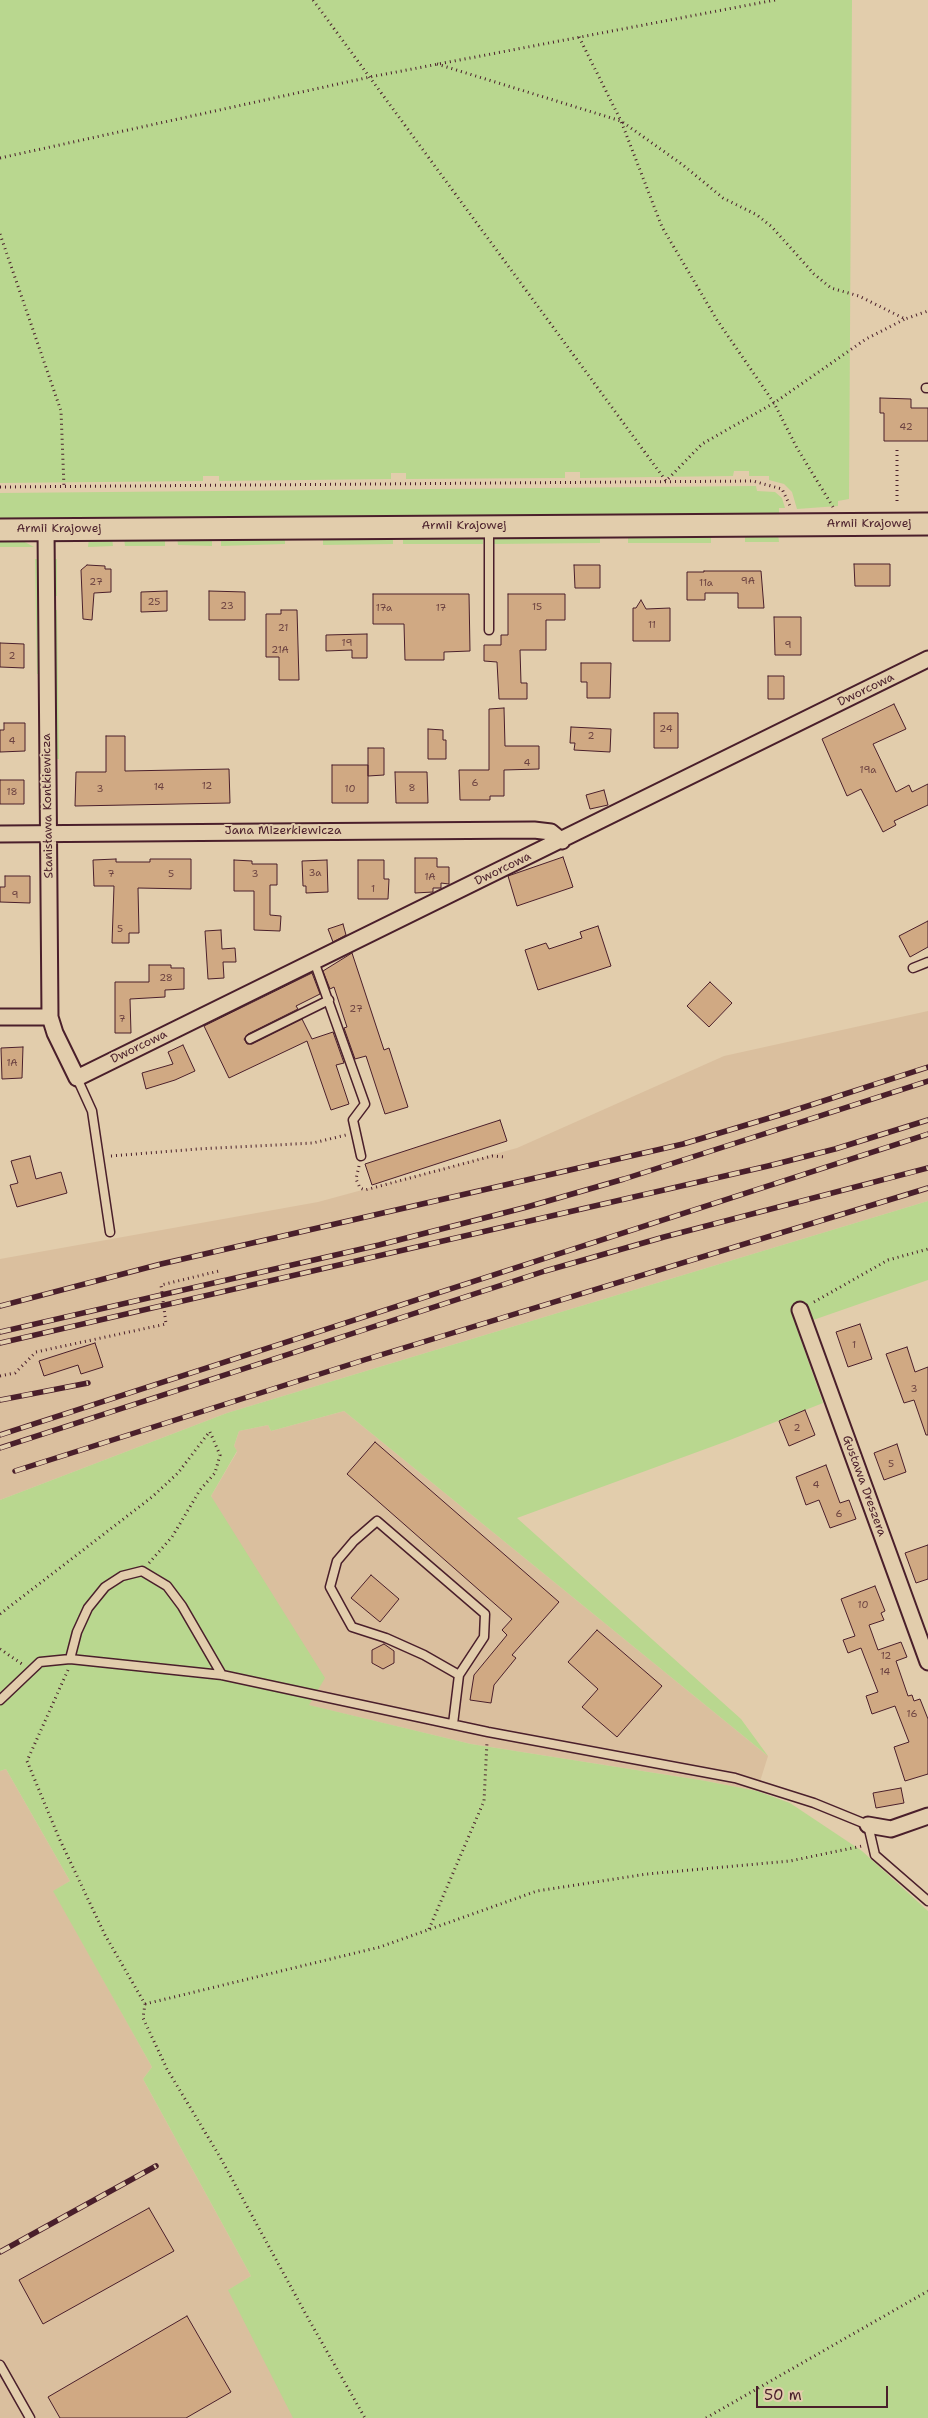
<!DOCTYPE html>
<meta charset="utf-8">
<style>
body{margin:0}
#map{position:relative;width:928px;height:2418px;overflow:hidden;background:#e2cdac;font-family:"Shantell Sans",sans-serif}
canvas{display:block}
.scale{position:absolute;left:756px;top:2386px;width:132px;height:22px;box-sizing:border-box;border:2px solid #4a1f2b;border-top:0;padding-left:6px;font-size:15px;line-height:18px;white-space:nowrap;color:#4a1f2b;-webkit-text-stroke:4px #e2cdac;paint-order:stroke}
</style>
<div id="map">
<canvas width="928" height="2418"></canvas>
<div class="scale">50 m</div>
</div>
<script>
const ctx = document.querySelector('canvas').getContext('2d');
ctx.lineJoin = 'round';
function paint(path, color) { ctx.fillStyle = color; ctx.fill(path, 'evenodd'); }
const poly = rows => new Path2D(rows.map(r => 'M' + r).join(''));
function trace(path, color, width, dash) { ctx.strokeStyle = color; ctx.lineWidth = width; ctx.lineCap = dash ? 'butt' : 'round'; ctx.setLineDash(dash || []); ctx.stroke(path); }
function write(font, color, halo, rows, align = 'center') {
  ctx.font = font + ' "Shantell Sans",sans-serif'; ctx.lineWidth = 4; ctx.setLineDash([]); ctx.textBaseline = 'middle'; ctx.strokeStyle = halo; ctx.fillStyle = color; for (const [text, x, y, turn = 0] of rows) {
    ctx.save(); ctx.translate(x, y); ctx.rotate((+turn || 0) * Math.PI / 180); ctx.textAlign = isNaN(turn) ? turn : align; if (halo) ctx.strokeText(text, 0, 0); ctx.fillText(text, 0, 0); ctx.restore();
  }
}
const built = poly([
 [928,1011,928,1201,227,1413,0,1500,0,1259,318,1202,517,1148,724,1056],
 [344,1411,768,1756,757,1791,706,1781,471,1744,308,1705,211,1496,237,1452,234,1446,239,1431,268,1425,271,1431],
 [6,1769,70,1881,54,1891,152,2067,143,2079,251,2276,229,2290,295,2418,0,2418,0,1771]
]);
const green = poly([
 [0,0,852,0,849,499,838,501,838,506,797,509,792,492,784,484,769,480,769,476,749,476,749,471,734,471,733,476,580,478,580,472,565,472,565,478,406,479,406,473,391,473,391,479,219,481,219,476,203,476,203,481,0,483],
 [756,486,757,491,775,492,782,498,785,508,779,508,779,515,0,520,0,493],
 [711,534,711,543,628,543,628,535],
 [745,534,778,534,779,542,745,542],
 [495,535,600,535,600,543,494,544],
 [393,536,393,544,323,545,323,537],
 [403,536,483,536,483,544,403,544],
 [177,537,212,537,212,546,178,545],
 [221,537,285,537,285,544,221,546],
 [89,538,112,538,113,546,88,547],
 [124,538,165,538,165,546,125,546],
 [0,539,21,540,34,547,0,547],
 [35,559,38,559,39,674,37,674],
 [54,559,57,559,57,596,53,596],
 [54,610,57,610,59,759,56,759],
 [928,1201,928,1280,796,1326,823,1403,730,1440,517,1518,741,1719,768,1756,344,1411,271,1431,268,1425,239,1431,234,1446,237,1451,211,1496,325,1678,309,1705,471,1744,706,1781,757,1791,790,1803,862,1851,928,1911,928,2418,293,2418,228,2290,251,2276,143,2079,152,2067,53,1891,70,1881,6,1769,0,1771,0,1500,227,1413]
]);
const building = poly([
 [880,398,911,399,911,408,928,408,928,441,884,441,884,413,880,413,880,398],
 [854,564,890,564,890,586,855,586,854,564],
 [87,565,105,566,105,569,111,569,111,592,94,593,92,620,83,619,81,570,87,565],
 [574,565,600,565,600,588,575,588,574,565],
 [704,571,761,571,764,608,738,608,738,593,705,593,705,600,687,600,687,572,704,572,704,571],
 [167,591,167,611,141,612,141,592,167,591],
 [209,591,245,592,245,620,209,620,209,591],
 [373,594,469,594,470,651,444,652,444,660,405,660,404,624,373,624,373,594],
 [508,594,565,594,565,620,546,620,546,650,520,650,521,683,527,683,527,699,499,699,497,662,484,661,484,645,501,645,501,635,508,635,508,594],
 [641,600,646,609,670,608,670,641,633,641,633,608,636,608,641,600],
 [281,610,297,610,299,680,279,680,279,657,266,657,266,614,281,614,281,610],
 [774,617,801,617,801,655,775,655,774,617],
 [367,634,367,658,352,658,352,650,326,651,326,635,367,634],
 [0,643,24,644,24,668,0,667,0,643],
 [581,663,611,663,610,698,587,698,587,682,581,682,581,663],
 [768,676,784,676,784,699,768,699,768,676],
 [894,704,906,729,873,744,896,792,909,785,912,792,928,784,928,805,894,821,896,825,883,832,861,789,847,796,822,739,894,704],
 [504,708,505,746,539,746,539,769,504,770,504,796,490,796,490,800,460,800,459,770,489,770,489,709,504,708],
 [654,713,678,713,678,748,654,748,654,713],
 [4,723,25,723,25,751,0,752,0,730,4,730,4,723],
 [571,727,611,729,610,752,574,750,575,743,570,743,571,727],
 [428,729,443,730,443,740,446,740,446,759,428,759,428,729],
 [106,736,125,736,125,771,229,769,230,803,75,806,76,772,106,772,106,736],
 [368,748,384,748,384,775,368,776,368,748],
 [332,765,368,765,368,803,332,803,332,765],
 [395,772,427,772,428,803,396,803,395,772],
 [0,780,24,780,24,804,0,804,0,780],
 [604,790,608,805,590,809,586,795,604,790],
 [563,857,573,887,517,906,508,876,563,857],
 [415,858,437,858,437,867,449,867,449,884,441,883,441,888,433,888,433,892,415,893,415,858],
 [116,859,116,862,150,862,150,859,191,859,191,889,138,888,139,933,129,933,129,943,112,943,114,886,94,886,93,860,116,859],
 [234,860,252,861,252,864,277,864,277,885,270,885,270,915,281,916,280,931,254,930,254,891,234,891,234,860],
 [327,860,328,892,306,893,306,886,303,886,302,861,327,860],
 [358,860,384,860,384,879,389,879,388,899,358,899,358,860],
 [5,876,30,876,30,903,0,902,0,887,5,887,5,876],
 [928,921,928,947,910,957,899,936,928,921],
 [343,924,346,935,333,942,328,929,343,924],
 [598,926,611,966,538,990,525,950,546,943,549,949,582,938,580,932,598,926],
 [221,930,222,949,235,948,236,962,223,962,224,978,208,979,205,931,221,930],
 [352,953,384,1050,389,1048,408,1107,385,1114,366,1056,355,1059,344,1028,347,1027,334,987,330,989,323,971,352,953],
 [149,965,171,965,171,968,184,968,184,989,165,990,165,997,130,999,131,1033,115,1033,115,982,149,982,149,965],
 [312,973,320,994,296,1006,298,1009,248,1034,244,1039,247,1044,252,1044,302,1019,312,1039,333,1032,344,1063,336,1065,349,1104,331,1110,307,1041,229,1078,204,1026,312,973],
 [710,982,732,1003,709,1027,687,1006,710,982],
 [183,1045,195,1071,175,1080,146,1089,142,1073,173,1064,168,1052,183,1045],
 [23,1047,22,1078,2,1079,1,1048,23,1047],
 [500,1120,507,1141,372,1185,365,1164,500,1120],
 [30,1156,36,1179,61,1172,67,1193,17,1207,10,1185,18,1183,11,1161,30,1156],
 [860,1324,872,1359,848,1367,836,1332,860,1324],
 [95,1343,103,1367,81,1374,78,1365,44,1376,39,1361,95,1343],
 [907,1347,915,1372,928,1367,928,1435,926,1435,914,1400,904,1403,886,1354,907,1347],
 [805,1410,815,1435,789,1446,779,1421,805,1410],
 [375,1442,559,1602,512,1655,516,1658,494,1685,491,1703,470,1700,474,1675,507,1635,502,1630,512,1619,347,1474,375,1442],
 [897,1444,906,1472,884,1480,874,1453,897,1444],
 [826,1465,840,1503,849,1500,856,1519,830,1528,819,1500,806,1505,796,1477,826,1465],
 [928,1545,928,1579,916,1583,905,1553,928,1545],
 [371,1575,399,1599,380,1622,351,1598,371,1575],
 [875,1586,885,1611,881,1613,884,1620,869,1625,878,1650,901,1642,907,1657,896,1661,908,1696,912,1695,914,1701,920,1699,928,1719,928,1774,905,1781,894,1747,909,1742,895,1706,872,1714,866,1696,878,1692,861,1648,848,1653,843,1640,855,1636,841,1599,875,1586],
 [597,1630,662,1686,617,1737,582,1707,598,1689,568,1662,597,1630],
 [384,1644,394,1651,394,1663,383,1669,372,1663,372,1650,384,1644],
 [901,1788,904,1803,876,1808,873,1793,901,1788],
 [149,2208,174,2251,43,2324,19,2280,149,2208],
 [187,2316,231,2392,186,2418,60,2418,48,2397,187,2316]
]);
const path = poly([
 [313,0,666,481,702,444,774,403,866,339,905,319],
 [579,37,621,121,662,227,717,320,774,403,797,448,833,507],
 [437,64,621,121,683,165,723,198,757,215,772,227,814,274,831,288,859,296,905,319,928,311],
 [0,158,370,77,775,0],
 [0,234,61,411,64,487],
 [897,450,897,505],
 [0,487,753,481,782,489,790,506],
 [111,1156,198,1149,313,1143,346,1135],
 [359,1166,356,1179,360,1188,365,1190,492,1156,506,1157],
 [814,1302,888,1260,928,1249],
 [0,1376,15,1373,36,1352,166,1324,161,1285,219,1271],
 [149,1563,172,1537,200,1490,215,1473,220,1455,210,1432],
 [0,1614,152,1497,178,1473,210,1431],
 [0,1649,22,1664],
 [68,1670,27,1761,59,1838,105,1935,145,2004,143,2018,167,2069,220,2157,309,2320,365,2418],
 [429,1929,484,1801,487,1742],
 [145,2004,380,1947,537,1891,647,1874,790,1861,862,1846],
 [706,2418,928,2291]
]);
const lane = poly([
 [926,388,928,388],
 [489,528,489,630],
 [314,961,365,1104,353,1120,361,1156],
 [913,968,928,962],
 [250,1039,329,1000],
 [77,1078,92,1111,110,1232],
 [70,1659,77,1632,88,1608,105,1587,122,1576,142,1571,167,1586,182,1606,222,1675],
 [0,1700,40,1662,70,1659,222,1675,488,1732,735,1778,814,1803,868,1825,875,1855,928,1901],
 [453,1724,459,1675,484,1637,485,1614,377,1521,354,1541,337,1561,330,1587,342,1609,352,1627,386,1638,424,1655,459,1675],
 [0,2365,30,2418]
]);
const street = poly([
 [46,529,50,1017,55,1033,77,1078,928,659],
 [0,834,534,830,551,832,562,841],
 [0,1017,50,1017],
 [800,1310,928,1662],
 [868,1825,891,1829,928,1816]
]);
const secondary = poly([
 [0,530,928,524]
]);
const rail = poly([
 [0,1306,161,1264,683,1144,786,1113,928,1067],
 [0,1332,379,1245,527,1207,624,1179,928,1081],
 [0,1343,768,1166,835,1149,928,1120],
 [0,1400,88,1383],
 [0,1435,928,1134],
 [0,1448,545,1271,664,1237,928,1168],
 [15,1471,364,1360,928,1188],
 [0,2252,156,2166]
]);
const numberNames = [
 ["42",906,427],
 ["9A",748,581],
 ["27",96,582],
 ["11a",706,583],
 ["25",154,602],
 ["23",227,606],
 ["15",537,607],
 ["17a",384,608],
 ["17",441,608],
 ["11",652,625],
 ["21",283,628],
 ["19",347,643],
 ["9",788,645],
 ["21A",280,650],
 ["2",12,656],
 ["24",666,729],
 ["2",591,736],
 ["4",12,741],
 ["4",527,763],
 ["19a",868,770],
 ["6",475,783],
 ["12",207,786],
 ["14",159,787],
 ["8",412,788],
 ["3",100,789],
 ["10",350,789],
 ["18",12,792],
 ["3a",315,873],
 ["7",111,874],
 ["5",171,874],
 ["3",255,874],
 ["1A",430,877],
 ["1",373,889],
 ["9",15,895],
 ["5",120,929],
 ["28",166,978],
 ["27",356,1009],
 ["7",122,1019],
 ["1A",12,1063],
 ["1",854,1345],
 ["3",914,1389],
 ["2",797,1428],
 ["5",891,1464],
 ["4",816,1485],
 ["6",839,1514],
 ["10",863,1605],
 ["12",886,1656],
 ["14",885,1672],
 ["16",912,1714]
];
const streetNames = [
 ["Armii Krajowej",869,524],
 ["Armii Krajowej",464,526],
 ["Armii Krajowej",59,529],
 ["Dworcowa",866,690,-26],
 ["Stanisława Kontkiewicza",48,806,-91],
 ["Jana Mizerkiewicza",283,831],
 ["Dworcowa",503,869,-26],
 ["Dworcowa",139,1047,-26],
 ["Gustawa Dreszera",864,1486,70]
];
paint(built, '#dabf9e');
paint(green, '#b9d78f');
paint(building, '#d0a983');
trace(building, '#4a1f2b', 1);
trace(lane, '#4a1f2b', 11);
trace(street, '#4a1f2b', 19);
trace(secondary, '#4a1f2b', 25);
trace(path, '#4a1f2b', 3, [1, 4]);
trace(lane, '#e2cdac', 8);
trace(street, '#e2cdac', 15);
trace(secondary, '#e2cdac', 21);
trace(rail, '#4a1f2b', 5.5);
trace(rail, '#e2cdac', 4, [11]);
write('10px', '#6c4241', null, numberNames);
write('12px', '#4a1f2b', '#e2cdac', streetNames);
</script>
